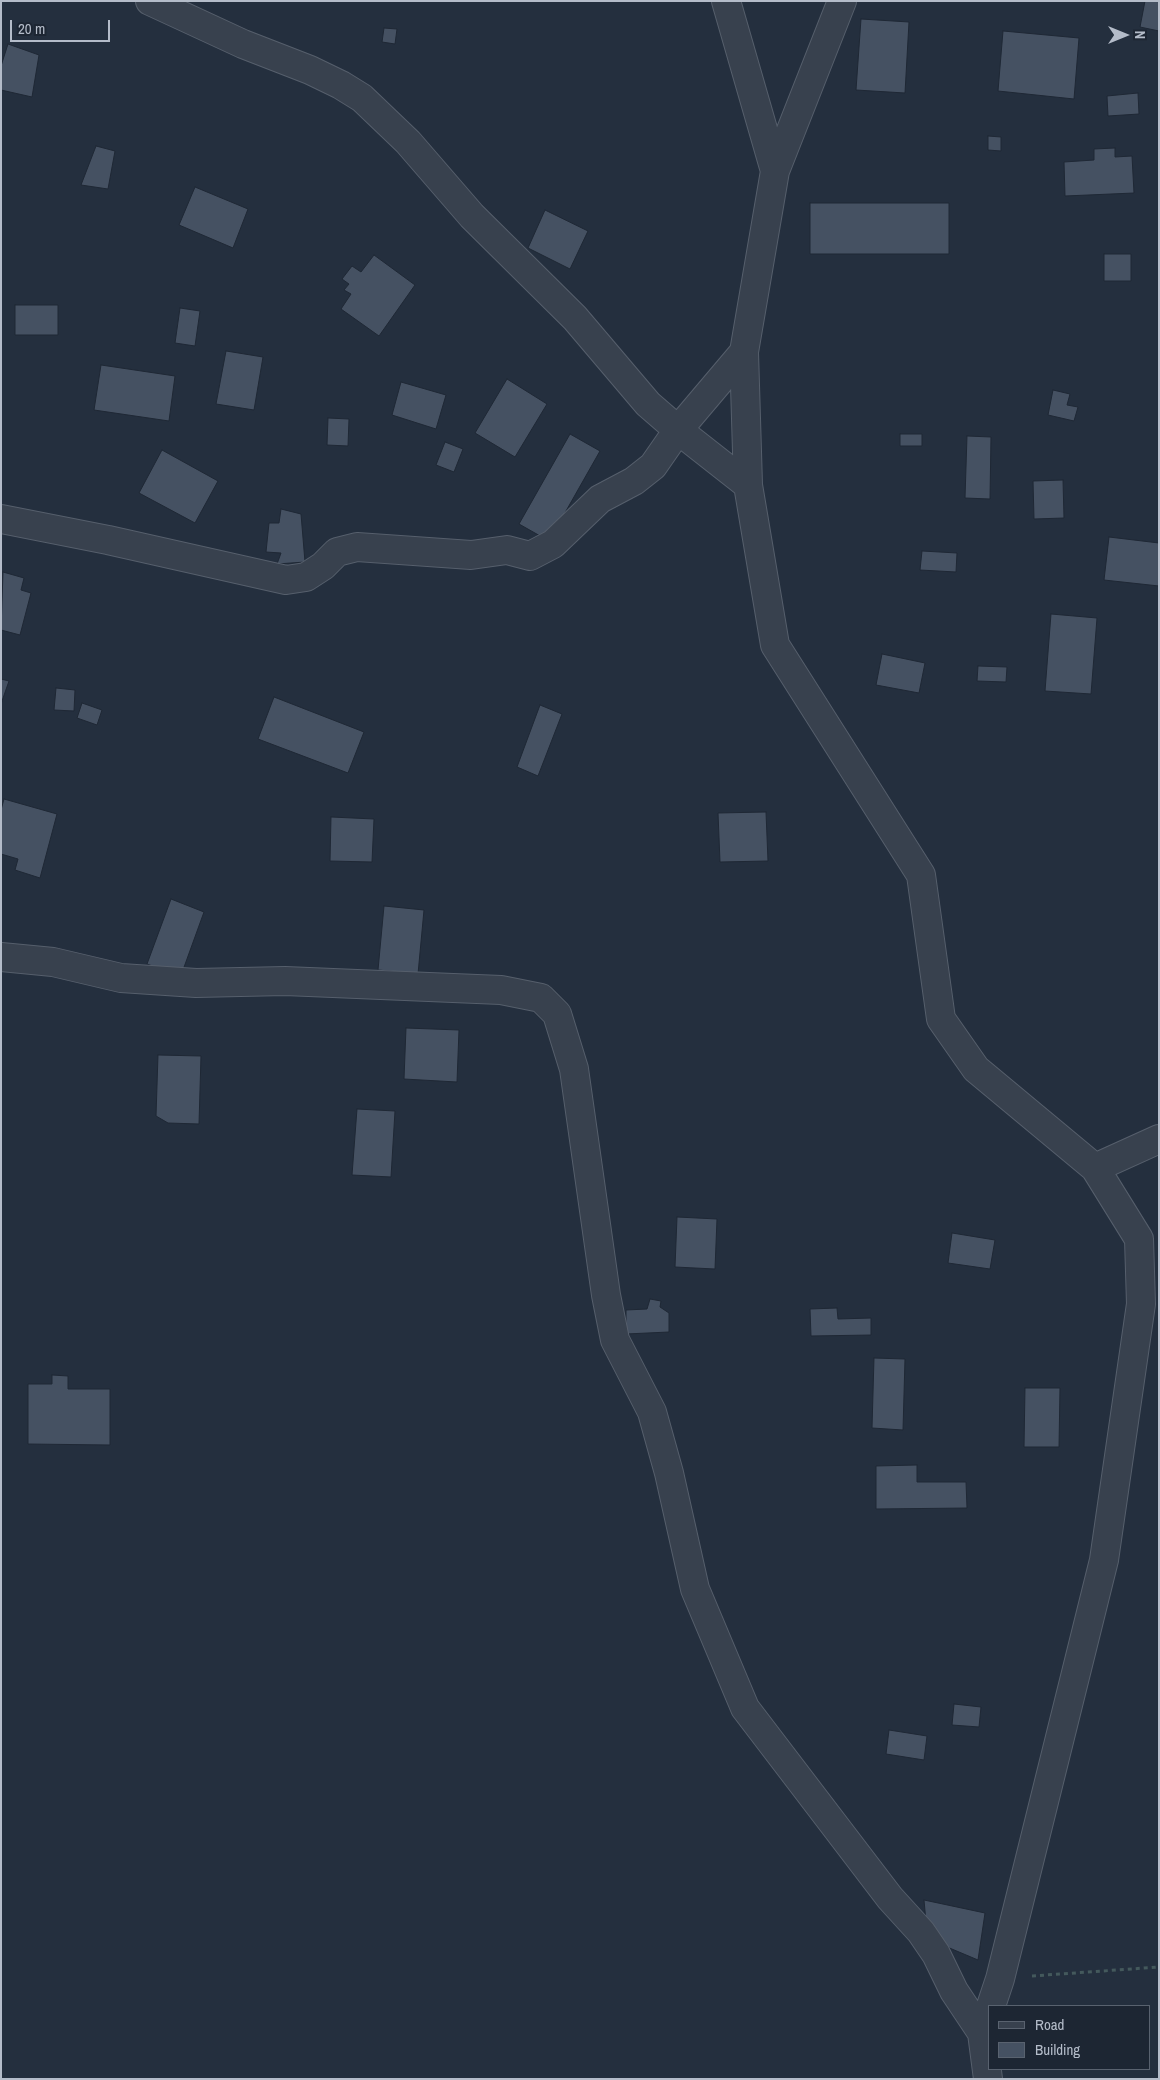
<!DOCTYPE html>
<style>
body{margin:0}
#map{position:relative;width:1160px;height:2080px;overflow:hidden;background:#242f3e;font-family:"Archivo Narrow",sans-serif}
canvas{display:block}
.frame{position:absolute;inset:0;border:2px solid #b4bcc9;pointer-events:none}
.legend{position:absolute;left:988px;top:2005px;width:162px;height:65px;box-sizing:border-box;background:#1d2633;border:1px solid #59626f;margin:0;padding:6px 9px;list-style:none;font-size:15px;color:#b4bcc9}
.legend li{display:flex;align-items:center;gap:10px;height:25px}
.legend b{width:25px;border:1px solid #59626f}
.north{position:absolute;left:1100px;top:10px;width:50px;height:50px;-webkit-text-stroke:4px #1d2633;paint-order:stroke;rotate:90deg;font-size:14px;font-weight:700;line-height:20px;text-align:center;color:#b4bcc9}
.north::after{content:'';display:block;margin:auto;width:18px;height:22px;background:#b4bcc9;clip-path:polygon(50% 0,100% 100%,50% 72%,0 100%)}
.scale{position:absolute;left:10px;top:20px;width:100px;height:22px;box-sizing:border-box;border:2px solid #b4bcc9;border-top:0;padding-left:6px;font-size:15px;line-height:18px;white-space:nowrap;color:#b4bcc9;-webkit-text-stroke:4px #1d2633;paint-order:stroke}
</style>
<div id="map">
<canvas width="1160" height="2080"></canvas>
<div class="frame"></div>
<ul class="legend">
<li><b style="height:6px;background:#38414e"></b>Road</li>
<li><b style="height:14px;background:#455162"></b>Building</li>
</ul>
<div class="north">N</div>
<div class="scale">20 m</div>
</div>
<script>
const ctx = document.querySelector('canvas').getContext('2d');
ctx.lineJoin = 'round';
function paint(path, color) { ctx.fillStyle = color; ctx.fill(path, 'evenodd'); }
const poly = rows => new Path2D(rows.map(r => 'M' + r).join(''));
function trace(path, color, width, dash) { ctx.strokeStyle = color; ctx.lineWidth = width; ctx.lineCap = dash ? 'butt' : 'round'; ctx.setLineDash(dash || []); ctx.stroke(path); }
const building = poly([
 [1145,1,1159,1,1159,31,1140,27,1145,1],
 [861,19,909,22,905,93,856,90,861,19],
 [384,28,397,29,395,44,382,42,384,28],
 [1003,31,1079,38,1074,99,998,91,1003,31],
 [8,44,39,55,32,97,1,90,1,66,8,44],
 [1138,93,1139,114,1108,116,1107,96,1138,93],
 [988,136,1001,137,1001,151,988,150,988,136],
 [96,146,115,151,108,189,81,185,96,146],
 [1115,148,1115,157,1132,156,1134,193,1065,196,1064,162,1094,160,1094,149,1115,148],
 [195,187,248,209,233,248,179,225,195,187],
 [810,203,949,203,949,254,810,254,810,203],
 [545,210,588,231,570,269,528,248,545,210],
 [1104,254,1131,254,1131,281,1104,281,1104,254],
 [374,255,415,285,379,336,341,309,351,294,344,290,349,284,342,279,352,266,361,272,374,255],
 [15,305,58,305,58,335,15,335,15,305],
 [180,308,200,311,195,346,175,343,180,308],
 [226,351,263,357,254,410,216,404,226,351],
 [101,365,175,376,169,421,94,410,101,365],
 [507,379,547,404,515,457,475,433,507,379],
 [401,382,446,395,436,429,392,415,401,382],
 [1053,390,1070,394,1067,405,1078,407,1074,421,1048,415,1053,390],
 [328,418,349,419,348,446,327,445,328,418],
 [570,434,600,451,549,541,519,524,570,434],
 [900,434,922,434,922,446,900,446,900,434],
 [967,436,991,437,990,499,965,498,967,436],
 [445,442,463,449,454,472,436,465,445,442],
 [162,450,218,481,195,523,139,493,162,450],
 [1063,480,1064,518,1034,519,1033,481,1063,480],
 [281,509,301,514,305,562,277,564,281,553,266,552,269,523,279,523,281,509],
 [1109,537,1159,543,1159,586,1104,580,1109,537],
 [922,551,957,553,956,572,920,570,922,551],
 [3,572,24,578,21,590,31,593,20,635,1,630,3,572],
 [1051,614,1097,618,1091,694,1045,691,1051,614],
 [882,654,925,663,919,693,876,685,882,654],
 [978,666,1007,667,1006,682,977,681,978,666],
 [1,679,9,681,1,704,1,679],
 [56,688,75,690,74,711,54,710,56,688],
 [274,697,364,732,348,773,258,739,274,697],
 [82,703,102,710,97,725,77,718,82,703],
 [540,705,562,714,538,776,517,767,540,705],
 [4,799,57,814,40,878,15,870,18,859,1,854,1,810,4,799],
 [766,812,768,861,720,862,718,813,766,812],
 [331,817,374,819,372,862,330,861,331,817],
 [171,899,204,912,183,970,166,971,147,964,171,899],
 [384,906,424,910,418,974,378,970,384,906],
 [406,1028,459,1030,457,1082,404,1079,406,1028],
 [158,1055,201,1056,199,1124,168,1123,156,1116,158,1055],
 [357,1109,395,1111,391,1177,352,1175,357,1109],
 [677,1217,717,1219,715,1269,675,1267,677,1217],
 [952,1233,995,1240,990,1269,948,1263,952,1233],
 [650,1299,661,1301,660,1307,669,1313,669,1332,626,1334,626,1310,647,1309,650,1299],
 [837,1308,838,1319,871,1318,871,1335,811,1336,810,1309,837,1308],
 [874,1358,905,1359,903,1430,872,1428,874,1358],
 [52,1375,68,1376,68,1389,110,1389,110,1445,28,1444,28,1384,52,1384,52,1375],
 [1025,1388,1060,1388,1059,1447,1024,1447,1025,1388],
 [917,1465,917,1482,966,1482,967,1508,876,1509,876,1466,917,1465],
 [954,1704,981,1707,979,1727,952,1725,954,1704],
 [889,1730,927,1736,924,1760,886,1754,889,1730],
 [924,1900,985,1913,978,1960,940,1944,926,1922,924,1900]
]);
const path = poly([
 [1032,1976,1159,1967]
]);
const street = poly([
 [150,1,243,44,310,70,341,85,362,98,408,142,472,216,575,318,648,404,678,430,748,485],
 [726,1,775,171,744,352,748,485,775,645,921,875,941,1019,976,1069,1095,1168,1139,1239,1141,1304,1104,1560,1000,1979,991,2006],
 [775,171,842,1],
 [1,519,108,540,286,580,306,577,323,566,337,552,357,547,471,555,507,550,530,556,553,544,600,499,634,481,653,466,678,430,744,352],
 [1,957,53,962,121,978,196,983,285,981,501,990,541,998,557,1014,574,1069,606,1295,615,1340,652,1412,669,1473,695,1589,745,1708,890,1898,921,1932,936,1954,954,1991,982,2033],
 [1095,1168,1159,1139],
 [987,2017,982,2033,988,2079]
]);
paint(building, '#455162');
trace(building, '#1f2835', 1);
trace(street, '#565f6c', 30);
trace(path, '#44595c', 3, [4, 4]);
trace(street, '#38414e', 28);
</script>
